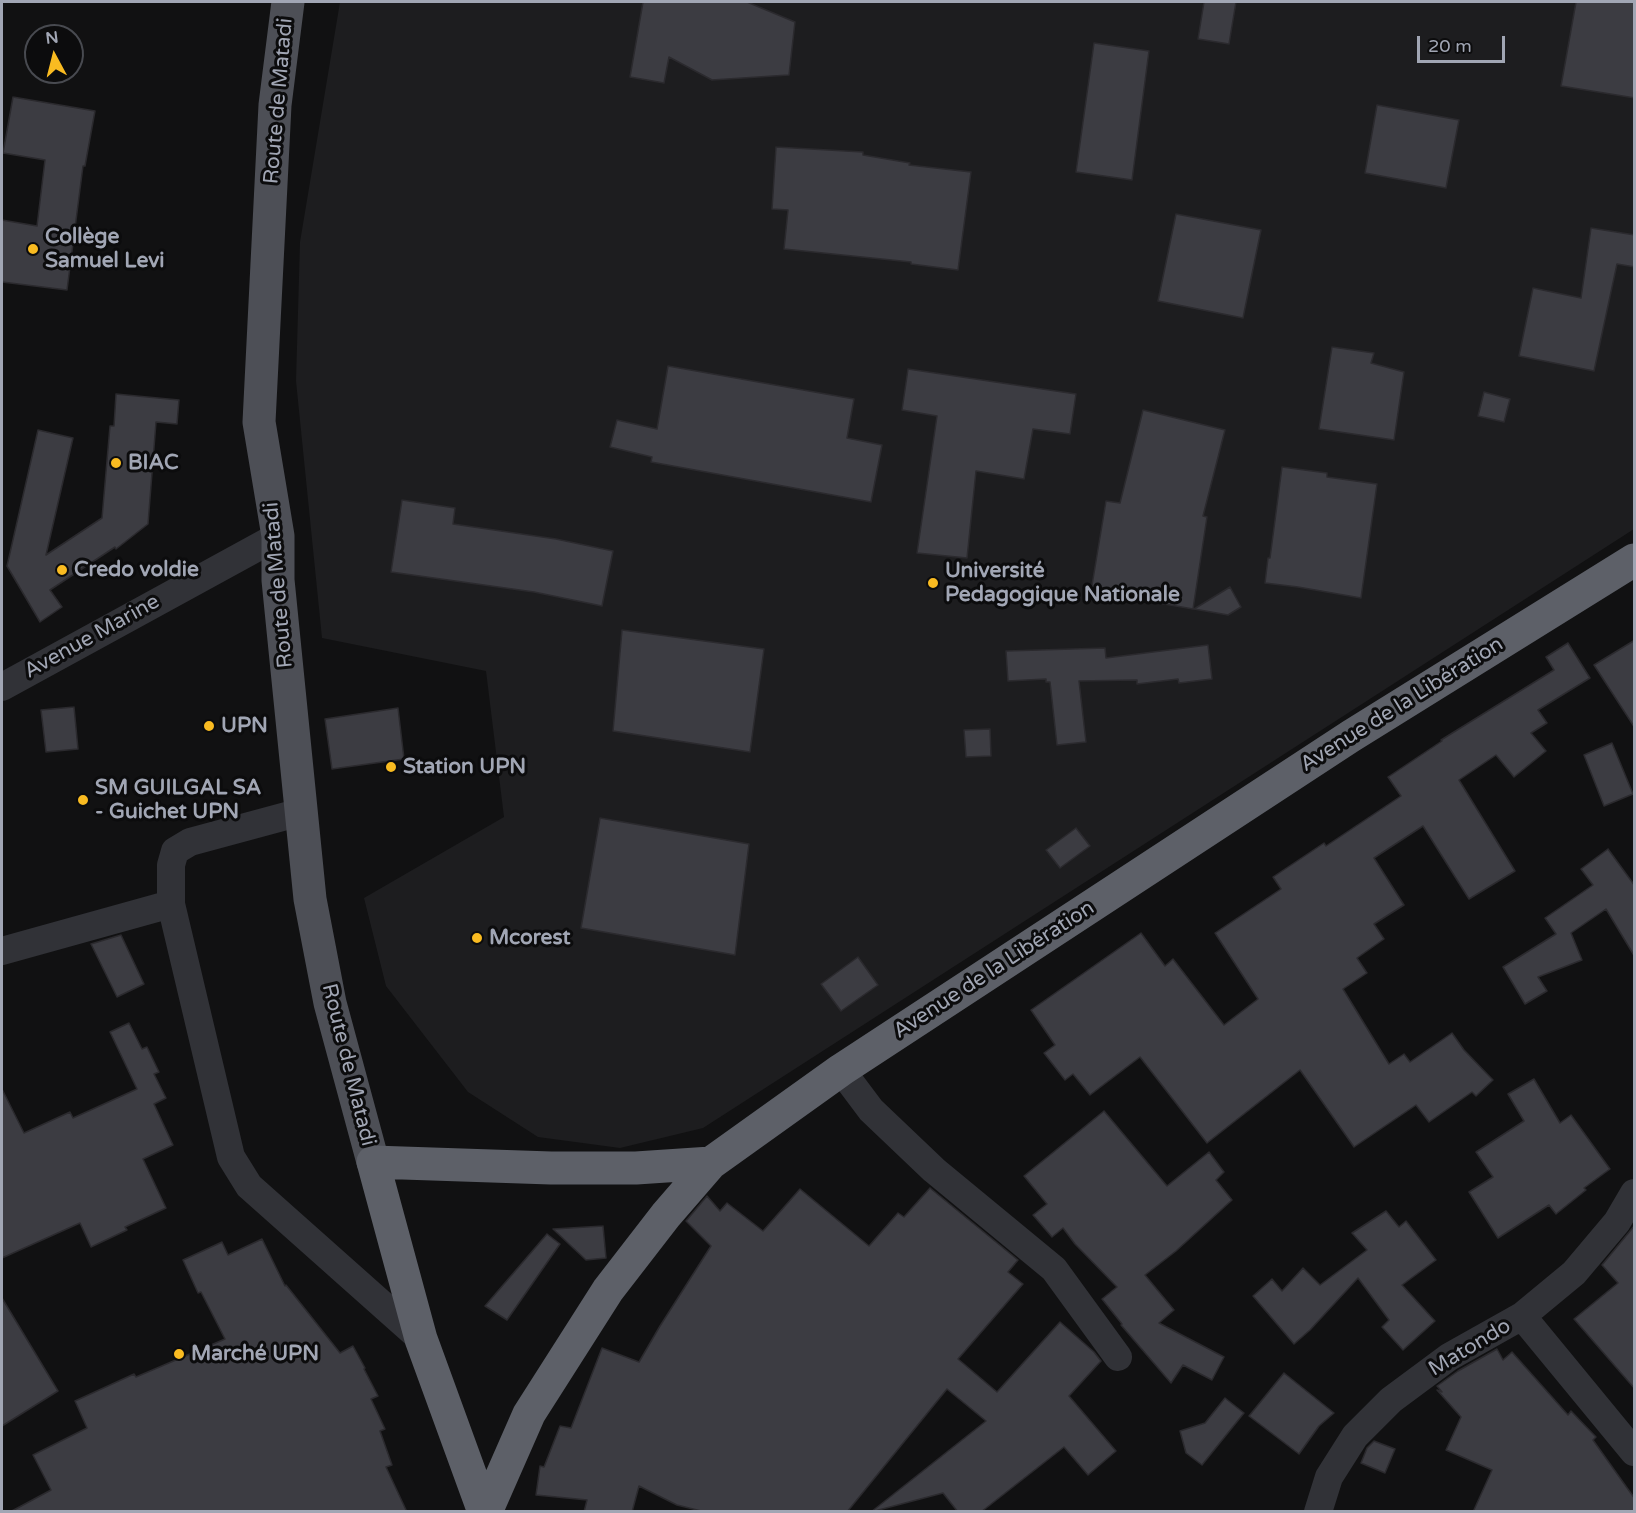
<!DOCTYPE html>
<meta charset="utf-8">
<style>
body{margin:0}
#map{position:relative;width:1636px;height:1513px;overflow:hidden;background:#111112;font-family:"Varela Round",sans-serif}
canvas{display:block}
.frame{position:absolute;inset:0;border:3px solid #a1a6b4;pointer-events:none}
.north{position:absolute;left:24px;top:24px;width:60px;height:60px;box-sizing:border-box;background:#0c0c0d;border:2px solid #484a50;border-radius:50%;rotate:353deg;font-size:16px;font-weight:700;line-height:24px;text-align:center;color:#a1a6b4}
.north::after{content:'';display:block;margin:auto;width:21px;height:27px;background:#f9bb21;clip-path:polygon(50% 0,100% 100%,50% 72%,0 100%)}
.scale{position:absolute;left:1417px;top:36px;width:88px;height:27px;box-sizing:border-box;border:3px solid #a1a6b4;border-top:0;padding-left:8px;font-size:18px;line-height:21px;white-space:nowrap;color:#a1a6b4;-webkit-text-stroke:4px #0c0c0d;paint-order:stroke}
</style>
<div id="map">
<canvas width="1636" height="1513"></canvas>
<div class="frame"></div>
<div class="north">N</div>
<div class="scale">20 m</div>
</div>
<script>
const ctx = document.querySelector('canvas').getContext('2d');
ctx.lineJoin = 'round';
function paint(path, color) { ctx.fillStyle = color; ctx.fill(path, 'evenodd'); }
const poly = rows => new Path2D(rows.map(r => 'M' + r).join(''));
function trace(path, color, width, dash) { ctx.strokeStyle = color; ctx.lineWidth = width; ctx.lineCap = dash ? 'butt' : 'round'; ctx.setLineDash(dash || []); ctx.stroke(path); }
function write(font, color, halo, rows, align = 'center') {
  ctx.font = font + ' "Varela Round",sans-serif'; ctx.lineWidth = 6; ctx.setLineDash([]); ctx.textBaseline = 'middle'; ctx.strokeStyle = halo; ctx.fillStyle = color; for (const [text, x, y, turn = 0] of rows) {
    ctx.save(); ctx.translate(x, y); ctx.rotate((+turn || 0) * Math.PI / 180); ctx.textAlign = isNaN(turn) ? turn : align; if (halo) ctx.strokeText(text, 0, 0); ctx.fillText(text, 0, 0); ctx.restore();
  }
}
const built = poly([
 [340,2,1634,2,1634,529,703,1128,620,1148,538,1137,468,1092,386,986,364,898,504,817,486,671,322,638,296,381,300,242]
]);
const building = poly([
 [643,2,747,2,795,22,789,75,712,80,669,57,664,83,630,77,643,2],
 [1204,2,1236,2,1229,44,1198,39,1204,2],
 [1576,2,1635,2,1635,98,1561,86,1576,2],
 [1094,43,1149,51,1132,180,1076,172,1094,43],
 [13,97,95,111,85,166,83,166,67,290,2,282,2,220,37,226,45,160,3,153,13,97],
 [1377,105,1459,120,1446,188,1365,173,1377,105],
 [776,147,863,152,863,155,910,163,909,165,971,172,958,270,911,264,911,262,784,249,788,210,772,209,776,147],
 [1176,214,1261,230,1243,318,1158,301,1176,214],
 [1591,228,1635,235,1635,267,1617,264,1594,371,1519,356,1533,288,1581,298,1591,228],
 [1332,347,1374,353,1371,363,1404,372,1394,440,1319,429,1332,347],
 [668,366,854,399,847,438,882,445,871,502,651,462,652,457,610,447,617,420,657,429,668,366],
 [908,369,1076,394,1070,434,1033,429,1024,479,976,471,967,558,917,553,937,416,902,410,908,369],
 [1484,392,1510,399,1504,422,1478,416,1484,392],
 [116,394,179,400,177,424,156,422,148,524,116,549,115,547,50,590,62,607,40,622,7,566,38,430,73,438,46,555,102,518,110,426,114,426,116,394],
 [1143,410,1225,430,1203,516,1207,517,1193,609,1091,591,1106,501,1120,503,1143,410],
 [1282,467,1327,473,1327,477,1377,484,1361,598,1298,587,1265,583,1268,558,1270,558,1282,467],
 [402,500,455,508,453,524,556,539,613,551,602,606,534,592,391,572,402,500],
 [1230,587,1241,607,1228,615,1194,609,1230,587],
 [622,630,764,649,750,752,613,731,622,630],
 [1635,640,1635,728,1594,665,1635,640],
 [1568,643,1590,678,1538,710,1547,723,1531,733,1546,751,1514,777,1496,755,1459,780,1515,871,1469,899,1423,826,1374,858,1404,905,1374,924,1384,939,1357,958,1367,973,1343,989,1389,1064,1404,1054,1410,1062,1452,1033,1464,1050,1493,1080,1476,1096,1472,1092,1429,1122,1416,1105,1354,1147,1300,1070,1207,1143,1140,1057,1090,1095,1073,1074,1065,1080,1044,1053,1055,1045,1031,1010,1141,933,1165,966,1173,959,1224,1025,1258,999,1215,933,1281,889,1273,877,1324,843,1326,846,1401,796,1388,777,1442,741,1441,740,1554,670,1546,657,1568,643],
 [1208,645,1212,679,1179,683,1178,679,1137,684,1137,680,1079,681,1086,742,1057,745,1050,682,1046,682,1046,679,1008,681,1006,651,1105,648,1106,658,1208,645],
 [74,707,78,749,46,752,41,710,74,707],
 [398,708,404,759,332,769,325,719,398,708],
 [990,729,991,756,966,757,964,730,990,729],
 [1612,743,1633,794,1604,806,1584,755,1612,743],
 [600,818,749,844,735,955,581,928,600,818],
 [1076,828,1090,846,1060,868,1046,850,1076,828],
 [1608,849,1635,886,1635,957,1606,909,1571,933,1582,960,1538,977,1547,991,1525,1004,1503,967,1556,934,1545,918,1593,885,1581,869,1608,849],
 [121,935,144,984,117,997,91,944,121,935],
 [858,957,878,985,841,1011,821,984,858,957],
 [129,1023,142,1049,147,1047,159,1072,154,1074,166,1098,154,1104,173,1145,143,1159,166,1208,125,1227,127,1230,91,1247,80,1223,2,1258,2,1089,24,1133,70,1112,73,1118,137,1089,110,1032,129,1023],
 [1534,1079,1560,1123,1571,1115,1610,1169,1584,1188,1586,1190,1556,1214,1549,1205,1498,1238,1469,1192,1493,1177,1476,1152,1524,1121,1508,1094,1534,1079],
 [1104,1111,1167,1186,1209,1152,1224,1172,1216,1180,1232,1200,1176,1251,1145,1275,1174,1310,1159,1323,1224,1357,1212,1380,1183,1365,1171,1383,1121,1325,1122,1324,1102,1299,1117,1287,1075,1244,1063,1228,1052,1237,1033,1215,1047,1204,1024,1176,1104,1111],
 [930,1188,1018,1260,1008,1272,1023,1284,958,1359,997,1392,1060,1322,1094,1352,1101,1361,1069,1396,1116,1451,1088,1475,1064,1447,981,1512,958,1512,943,1493,871,1512,986,1421,947,1389,847,1512,705,1512,677,1505,639,1486,632,1512,584,1512,587,1500,536,1495,540,1466,544,1467,560,1426,571,1428,602,1348,639,1362,660,1326,711,1246,686,1221,707,1196,720,1211,727,1203,763,1231,800,1189,869,1246,898,1213,904,1217,930,1188],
 [1386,1211,1399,1227,1406,1221,1436,1260,1402,1285,1435,1321,1403,1350,1382,1327,1389,1320,1358,1278,1310,1330,1294,1344,1253,1296,1272,1279,1282,1291,1303,1268,1320,1285,1367,1250,1352,1233,1386,1211],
 [1635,1225,1635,1389,1574,1319,1618,1283,1602,1265,1635,1225],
 [603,1226,606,1258,586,1260,553,1229,603,1226],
 [547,1234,560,1244,507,1320,485,1306,547,1234],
 [262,1239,285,1286,286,1285,340,1353,353,1346,365,1368,364,1369,378,1396,371,1399,385,1429,380,1431,392,1465,386,1467,407,1512,10,1512,51,1490,33,1455,87,1428,75,1401,134,1374,136,1377,225,1339,201,1292,198,1293,183,1260,222,1242,228,1255,262,1239],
 [2,1298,58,1391,2,1426,2,1298],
 [1497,1349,1503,1360,1512,1352,1568,1415,1571,1411,1596,1437,1593,1440,1635,1499,1635,1512,1473,1512,1492,1470,1446,1450,1461,1417,1437,1390,1442,1392,1437,1386,1458,1371,1497,1349],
 [1284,1373,1334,1413,1319,1426,1299,1454,1249,1416,1284,1373],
 [1225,1398,1244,1413,1202,1465,1186,1453,1180,1431,1205,1423,1225,1398],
 [1374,1441,1395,1449,1385,1473,1361,1463,1367,1448,1374,1441]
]);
const minor = poly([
 [2,687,278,536],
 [301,812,190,842,175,851,171,865,171,904,231,1157,249,1186,421,1339],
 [2,951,171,904],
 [841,1070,871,1110,934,1170,1054,1269,1118,1357],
 [1522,1316,1634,1452],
 [1318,1512,1329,1477,1355,1436,1391,1400,1449,1357,1522,1316,1574,1273,1617,1222,1634,1193]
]);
const major = poly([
 [288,2,275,105,259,422,278,536,278,580,310,899,330,1003,373,1162]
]);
const highway = poly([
 [484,1512,421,1339,373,1162,551,1168,636,1168,711,1163],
 [486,1512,529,1414,608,1290,666,1215,711,1163,841,1070,1351,736,1634,560]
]);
const markers = [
 [33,249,6,"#f9bb21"],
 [116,463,6,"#f9bb21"],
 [62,570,6,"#f9bb21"],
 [933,583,6,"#f9bb21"],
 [209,726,6,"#f9bb21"],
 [391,767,6,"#f9bb21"],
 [83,800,6,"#f9bb21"],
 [477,938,6,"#f9bb21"],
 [179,1354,6,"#f9bb21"]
];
const streetNames = [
 ["Route de Matadi",279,101,-85],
 ["Route de Matadi",279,585,-95],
 ["Avenue Marine",92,637,-29],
 ["Avenue de la Libération",1402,705,-32],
 ["Avenue de la Libération",994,970,-33],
 ["Route de Matadi",348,1065,76],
 ["Matondo",1470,1348,-31]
];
const poiNames = [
 ["Collège",45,237],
 ["Samuel Levi",45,261],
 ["BIAC",128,463],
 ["Credo voldie",74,570],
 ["Université",945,571],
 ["Pedagogique Nationale",945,595],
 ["UPN",221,726],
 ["Station UPN",403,767],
 ["SM GUILGAL SA",95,788],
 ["- Guichet UPN",95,812],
 ["Mcorest",489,938],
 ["Marché UPN",191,1354]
];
paint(built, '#1d1d1f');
paint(building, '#3c3c42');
trace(building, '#2b2a2e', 1.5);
trace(minor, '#313237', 28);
trace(major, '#4d4f56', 33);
trace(highway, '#5d6068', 33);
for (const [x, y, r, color] of markers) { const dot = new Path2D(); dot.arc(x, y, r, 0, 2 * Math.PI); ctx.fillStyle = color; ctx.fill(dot); trace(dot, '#0c0c0d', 2); }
write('21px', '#a1a6b4', '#0c0c0d', streetNames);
write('bold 21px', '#a1a6b4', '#0c0c0d', poiNames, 'left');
</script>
